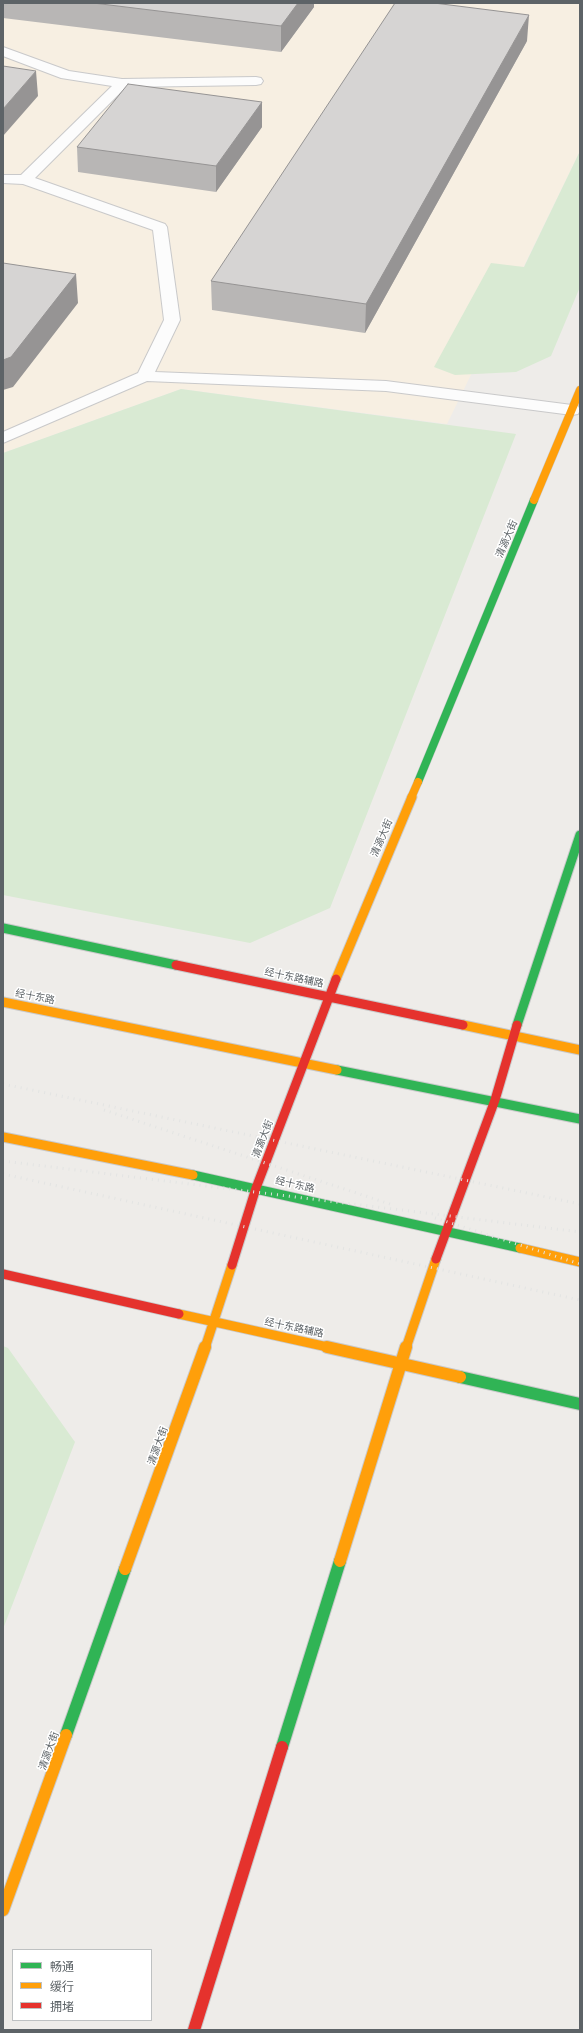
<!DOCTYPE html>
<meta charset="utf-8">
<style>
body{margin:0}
#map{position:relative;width:583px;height:2033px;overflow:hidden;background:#eeece9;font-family:Rubik,"Noto Sans SC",sans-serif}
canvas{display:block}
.frame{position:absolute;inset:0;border:4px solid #5d6367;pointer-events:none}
.legend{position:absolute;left:12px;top:1949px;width:140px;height:72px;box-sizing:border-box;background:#fff;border:1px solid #bec1c2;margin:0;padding:5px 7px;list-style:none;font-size:12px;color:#5d6367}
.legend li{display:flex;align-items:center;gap:8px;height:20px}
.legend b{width:20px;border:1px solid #bec1c2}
</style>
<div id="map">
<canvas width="583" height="2033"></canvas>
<div class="frame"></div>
<ul class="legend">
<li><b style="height:5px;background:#30b455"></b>畅通</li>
<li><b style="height:5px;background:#ff9f0a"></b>缓行</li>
<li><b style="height:5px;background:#e5322d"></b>拥堵</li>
</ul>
</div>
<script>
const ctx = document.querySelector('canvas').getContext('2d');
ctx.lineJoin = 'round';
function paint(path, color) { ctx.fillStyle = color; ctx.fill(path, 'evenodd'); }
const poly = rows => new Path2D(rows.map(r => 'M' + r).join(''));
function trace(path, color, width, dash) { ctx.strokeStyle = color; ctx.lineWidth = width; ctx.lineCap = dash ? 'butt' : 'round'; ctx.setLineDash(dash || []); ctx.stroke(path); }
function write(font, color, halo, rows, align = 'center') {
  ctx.font = font + ' Rubik,"Noto Sans SC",sans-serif'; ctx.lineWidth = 3; ctx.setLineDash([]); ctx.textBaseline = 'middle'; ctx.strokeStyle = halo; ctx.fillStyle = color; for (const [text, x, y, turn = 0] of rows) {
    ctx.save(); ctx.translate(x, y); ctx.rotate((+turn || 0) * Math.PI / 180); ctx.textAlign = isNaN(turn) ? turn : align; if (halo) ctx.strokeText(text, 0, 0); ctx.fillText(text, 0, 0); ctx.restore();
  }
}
const commercial = poly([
 [3,3,580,3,580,151,447,424,181,389,3,453]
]);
const green = poly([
 [580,151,580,287,551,356,516,372,455,375,434,367,491,263,524,267],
 [181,389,516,434,330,908,250,943,3,895,3,453],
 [3,1346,8,1348,75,1442,3,1629]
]);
const lane = poly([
 [3,47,69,71,122,79,256,77,261,78,263,81,261,84,256,85,126,87,35,178,165,224,167,227,180,320,155,372,386,381,572,405,578,406,580,410,578,414,572,415,386,391,147,381,3,443,3,432,138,373,164,320,153,230,23,184,3,183,3,175,21,175,112,86,61,78,3,56,3,47]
]);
const fastFar2 = poly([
 [418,782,534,500]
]);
const fastFar1 = poly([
 [3,928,176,965],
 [517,1025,580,835],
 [337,1070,580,1119],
 [193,1175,520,1248]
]);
const fast = poly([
 [460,1377,580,1404],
 [66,1735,125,1569],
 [282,1747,340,1561]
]);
const slowFar2 = poly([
 [534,500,580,390],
 [411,798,418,782]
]);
const slowFar1 = poly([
 [336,979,412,797],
 [3,1002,337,1070],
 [463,1025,580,1050],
 [3,1137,193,1175],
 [520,1248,580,1262],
 [179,1314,332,1348],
 [205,1348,232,1265],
 [406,1348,436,1259]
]);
const slow = poly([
 [327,1347,460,1377],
 [340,1561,406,1347],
 [125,1569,205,1347],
 [3,1910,66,1735]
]);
const jamFar1 = poly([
 [176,965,463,1025],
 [436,1259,495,1100,517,1025],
 [232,1265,256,1188,336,979],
 [3,1274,179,1314]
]);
const jam = poly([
 [194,2030,282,1747]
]);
const rail = poly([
 [3,1084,580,1204],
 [104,1110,393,1205],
 [3,1161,580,1232],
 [3,1174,580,1300],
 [435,1218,580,1264]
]);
const wall = poly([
 [3,3,314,3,314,7,281,52,3,18],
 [527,41,365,333,212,310,211,281],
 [262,102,262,127,216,192,78,172,77,147]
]);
const shadedWall = poly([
 [298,3,314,3,314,7,281,52,281,26],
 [529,15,527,41,365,333,366,304],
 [36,71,38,96,3,136,3,109],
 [262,102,262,127,216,192,216,166],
 [76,274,78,303,13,387,3,390,3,360]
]);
const building = poly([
 [93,3,298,3,281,26,93,3],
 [395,3,434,3,529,15,366,304,211,281,395,3],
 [3,66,36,71,3,109,3,66],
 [128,84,262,102,216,166,77,147,128,84],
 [3,263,76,274,11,357,3,360,3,263]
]);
const streetNames = [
 ["清源大街",507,539,-67],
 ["清源大街",382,838,-67],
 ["经十东路辅路",294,978,12],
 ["经十东路",35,997,11],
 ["清源大街",263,1139,-69],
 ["经十东路",295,1185,13],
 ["经十东路辅路",294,1328,12],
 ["清源大街",158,1446,-70],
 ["清源大街",49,1751,-70]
];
paint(commercial, '#f7efe2');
paint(green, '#d9ead3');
trace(lane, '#c9c9ca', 2);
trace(fastFar2, '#c9c9ca', 9);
trace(fastFar1, '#c9c9ca', 11);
trace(fast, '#c9c9ca', 14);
trace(slowFar2, '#c9c9ca', 9);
trace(slowFar1, '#c9c9ca', 11);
trace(slow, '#c9c9ca', 14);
trace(jamFar1, '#c9c9ca', 11);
trace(jam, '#c9c9ca', 14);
paint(lane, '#fcfcfc');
trace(fastFar2, '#30b455', 8);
trace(fastFar1, '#30b455', 9);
trace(fast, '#30b455', 12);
trace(slowFar2, '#ff9f0a', 8);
trace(slowFar1, '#ff9f0a', 9);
trace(slow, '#ff9f0a', 12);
trace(jamFar1, '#e5322d', 9);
trace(jam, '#e5322d', 12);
trace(rail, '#e3e4e3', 3, [1, 5]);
paint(wall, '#b8b6b5');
paint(shadedWall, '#969494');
paint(building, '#d6d4d3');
trace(building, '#969494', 1);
write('10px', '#5d6367', '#fff', streetNames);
</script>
